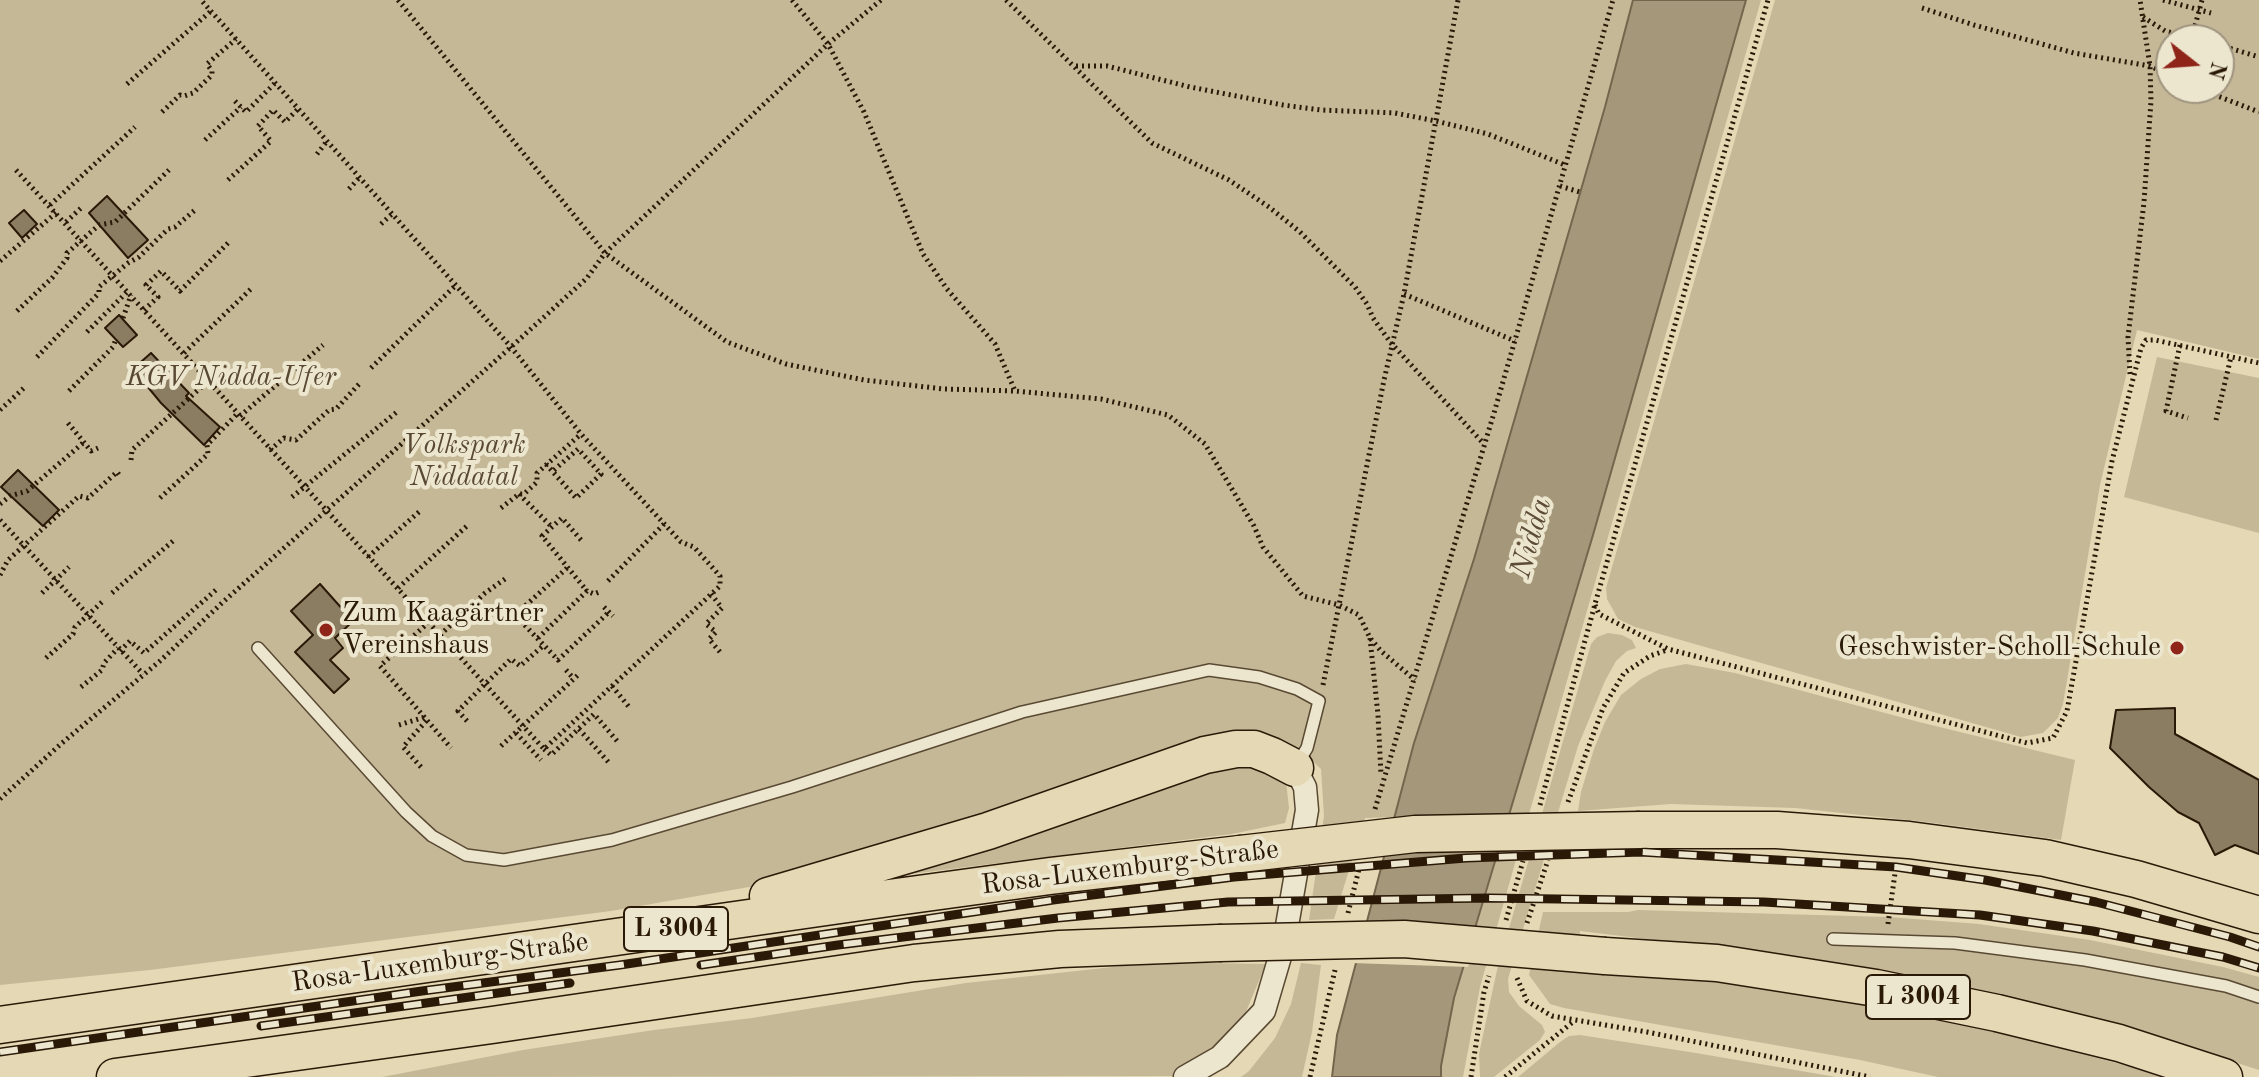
<!DOCTYPE html>
<meta charset="utf-8">
<style>
body{margin:0}
#map{position:relative;width:2259px;height:1077px;overflow:hidden;background:#e4d9b4;font-family:"Old Standard TT",serif}
canvas{display:block}
.north{position:absolute;left:2155px;top:24px;width:80px;height:80px;box-sizing:border-box;background:#ede6ce;border:2px solid #9f947f;border-radius:50%;rotate:107deg;font-size:22px;font-weight:700;line-height:32px;text-align:center;color:#2b1908}
.north::after{content:'';display:block;margin:auto;width:28px;height:36px;background:#8f2418;clip-path:polygon(50% 0,100% 100%,50% 72%,0 100%)}
</style>
<div id="map">
<canvas width="2259" height="1077"></canvas>
<div class="north">N</div>
</div>
<script>
const ctx = document.querySelector('canvas').getContext('2d');
ctx.lineJoin = 'round';
function paint(path, color) { ctx.fillStyle = color; ctx.fill(path, 'evenodd'); }
const poly = rows => new Path2D(rows.map(r => 'M' + r).join(''));
function trace(path, color, width, dash) { ctx.strokeStyle = color; ctx.lineWidth = width; ctx.lineCap = dash ? 'butt' : 'round'; ctx.setLineDash(dash || []); ctx.stroke(path); }
function write(font, color, halo, rows, align = 'center') {
  ctx.font = font + ' "Old Standard TT",serif'; ctx.lineWidth = 8; ctx.setLineDash([]); ctx.textBaseline = 'middle'; ctx.strokeStyle = halo; ctx.fillStyle = color; for (const [text, x, y, turn = 0] of rows) {
    ctx.save(); ctx.translate(x, y); ctx.rotate((+turn || 0) * Math.PI / 180); ctx.textAlign = isNaN(turn) ? turn : align; if (halo) ctx.strokeText(text, 0, 0); ctx.fillText(text, 0, 0); ctx.restore();
  }
}
const green = poly([
 [0,0,1633,0,1605,107,1474,559,1414,743,1395,817,1365,818,1334,919,1309,920,1324,816,1321,769,1307,756,1281,743,801,878,611,911,150,970,0,985],
 [1746,0,1761,0,1498,923,1480,987,1463,1077,1441,1077,1441,1066,1454,998,1593,535],
 [1775,0,2259,0,2259,359,2137,330,2100,485,2063,704,2058,718,2043,733,2021,737,1635,627,1618,619,1607,599,1606,588],
 [2219,40,2219,88,2171,88,2171,40],
 [2157,357,2259,378,2259,533,2124,497],
 [1608,633,1622,635,1632,640,1636,648,1627,651,1616,661,1605,681,1578,746,1508,979,1509,992,1519,1006,1542,1025,1545,1032,1540,1040,1494,1077,1480,1077,1479,1054,1497,970,1591,644,1597,637],
 [1686,664,1735,673,1919,722,2075,760,2061,840,1926,822,1795,808,1671,804,1578,811,1581,792,1594,749,1605,722,1621,695,1641,679,1660,669],
 [1242,755,1286,781,1289,808,1285,823,1232,834,895,876],
 [1638,910,1889,917,1979,924,2090,940,2223,967,2259,977,2259,1070,2190,1048,1720,948,1580,931,1577,971,1734,982,1880,1006,1982,1028,2170,1077,1938,1077,1860,1060,1564,1008,1550,1004,1529,975,1543,912,1628,912],
 [1204,963,1266,964,1245,1014,1223,1041,1205,1057,1174,1076,382,1077,523,1050,654,1030,752,1018,966,983,1122,966],
 [1301,963,1321,965,1312,1032,1302,1077,1241,1077,1249,1071,1275,1038,1291,1004],
 [1580,1035,1696,1053,1836,1077,1518,1077,1560,1042,1569,1036]
]);
const water = poly([
 [1633,0,1746,0,1593,535,1454,998,1441,1066,1441,1077,1332,1077,1337,1035,1414,743,1474,559,1605,107,1633,0]
]);
const pier = poly([
 [1362,925,1479,930,1468,967,1352,963]
]);
const building = poly([
 [107,196,148,240,128,258,89,213,107,196],
 [24,210,37,224,22,238,9,223,24,210],
 [119,315,137,335,123,347,105,328,119,315],
 [151,353,189,393,186,396,220,427,204,445,161,403,133,369,151,353],
 [18,470,59,510,43,526,1,487,18,470],
 [320,584,353,621,335,638,343,648,330,660,349,679,334,693,295,652,313,635,291,611,320,584],
 [2175,708,2175,734,2259,780,2259,854,2235,845,2215,855,2199,823,2178,812,2149,787,2110,748,2116,710,2175,708]
]);
const path = poly([
 [398,0,605,253,727,342,786,364,864,380,944,389,1015,391,1101,399,1168,415,1205,444,1254,526,1263,547,1303,596,1339,605,1359,615,1370,638,1381,651,1415,680],
 [792,0,828,44,864,112,923,254,947,289,995,344,1015,391],
 [1006,0,1152,143,1229,180,1269,207,1300,232,1355,287,1367,304,1373,318,1391,343,1484,444],
 [2163,0,2211,13],
 [1922,8,1974,25,2074,53,2150,66,2171,76],
 [2143,17,2165,31,2204,40],
 [2192,37,2202,0],
 [2219,45,2259,57],
 [1076,66,1107,66,1190,87,1283,105,1321,110,1395,113,1436,121,1488,134,1565,165],
 [127,84,211,11],
 [2197,88,2259,112],
 [235,101,246,112,275,83],
 [162,112,180,95,184,96,193,93,212,75,212,71,207,64,236,39],
 [205,140,241,107],
 [317,154,327,141],
 [16,170,544,749,720,586,720,576,694,547,681,542,581,434,511,347,201,0],
 [228,180,271,141,258,126,273,110,285,122,298,109],
 [1560,186,1583,193],
 [349,189,360,177],
 [50,205,135,127],
 [66,222,81,208],
 [381,224,392,214],
 [0,261,57,212],
 [1404,294,1515,341],
 [144,310,158,297,146,285,161,271,180,291,229,242],
 [17,311,52,278,67,258,67,253,99,225,115,222,169,170],
 [123,318,131,295],
 [87,332,128,291],
 [2180,345,2166,411,2188,418],
 [184,353,253,287],
 [37,357,99,293,99,287,128,263,139,257,168,229,175,227,195,210],
 [371,368,456,285],
 [2130,374,2128,337,2144,202,2151,101,2150,66,2140,0],
 [69,391,113,347,116,339],
 [0,410,26,386],
 [240,416,323,345],
 [2216,420,2231,357],
 [68,423,91,451,98,448],
 [270,450,284,438,296,440,329,410,336,409,360,383],
 [131,460,132,450,208,381],
 [546,464,576,498,601,474,578,449,553,471],
 [519,494,552,527],
 [292,497,398,411],
 [160,498,208,454,207,445,237,414],
 [0,504,10,496,27,491,83,443],
 [501,508,519,494,524,494,537,482,537,473,581,434],
 [0,520,143,674],
 [581,540,562,518,542,536,587,591],
 [368,557,420,511],
 [567,568,515,615,558,660,609,612],
 [0,575,8,560,79,496,88,498,117,472,120,476],
 [608,581,664,524],
 [398,588,468,525],
 [42,593,69,567],
 [112,593,173,541],
 [711,594,722,608,706,624,716,632,709,639,720,652],
 [1595,605,1599,614,1668,649,2027,743,2053,738,2067,711,2112,461,2141,348,2146,340,2155,340,2259,363],
 [604,607,613,616],
 [429,622,380,666,451,748],
 [440,635,485,593,505,579],
 [538,638,587,591,594,594,599,592],
 [1370,638,1378,715,1381,775],
 [120,651,130,641,144,653,217,589],
 [46,658,73,634,75,627,102,602],
 [566,670,574,679],
 [1323,685,1384,380,1404,294,1458,0],
 [612,686,629,707],
 [81,687,102,670,104,663,118,648],
 [467,721,458,711,484,685,511,659,520,666,544,645],
 [399,725,425,717],
 [579,729,610,764],
 [516,733,541,760],
 [501,746,578,675],
 [544,749,551,755,594,714,618,742],
 [421,767,403,747,427,720],
 [0,799,62,743,160,661,223,602,511,347,587,278,605,253,828,44,881,0],
 [1568,802,1603,708,1624,673,1650,656,1667,650],
 [1540,805,1595,604,1768,0],
 [1375,809,1494,413,1613,0],
 [1348,913,1359,869],
 [1506,920,1523,861],
 [1527,923,1548,860],
 [1888,924,1896,866],
 [1517,978,1527,1001,1552,1016,1647,1032,1870,1077],
 [1310,1077,1335,970],
 [1471,1077,1484,992,1489,976],
 [1505,1077,1574,1021]
]);
const service = poly([
 [258,648,406,812,432,836,466,855,504,860,612,840,792,787,1022,712,1209,670,1259,677,1297,689,1319,701,1307,748,1297,764],
 [1833,939,1955,943,2085,960,2226,986,2259,997]
]);
const minor = poly([
 [1185,1077,1220,1057,1264,1011,1284,943,1307,810,1305,787,1295,768]
]);
const trunk = poly([
 [1640,830,1777,830,1909,840,2045,858,2136,879,2259,915],
 [768,896,988,831,1205,755,1236,749,1254,749,1272,756,1295,768],
 [1605,956,1717,963,1876,988,1997,1013,2119,1043,2224,1077],
 [0,1025,889,898,1050,876,1240,854],
 [115,1077,492,1025,914,963,1060,949,1219,943]
]);
const rail = poly([
 [701,965,838,945,1058,918,1228,902,1489,898,1764,902,1980,915,2093,931,2223,957,2259,968],
 [261,1026,570,983],
 [0,1052,422,991,620,965,1053,900,1234,877,1466,858,1641,852,1896,867,1985,880,2096,902,2230,937,2259,947]
]);
const trunkBridge = poly([
 [1240,854,1415,834,1640,830],
 [1219,943,1404,939,1605,956]
]);
const markers = [
 [326,630,8,"#8f2418"],
 [2177,648,8,"#8f2418"]
];
const shields = [
 [676,929,104],
 [1918,997,104]
];
const shieldNames = [
 ["L 3004",676,929],
 ["L 3004",1918,997]
];
const parkNames = [
 ["KGV Nidda-Ufer",231,378],
 ["Volkspark",464,446],
 ["Niddatal",464,478]
];
const poiNames = [
 ["Zum Kaagärtner",342,614],
 ["Vereinshaus",342,646],
 ["Geschwister-Scholl-Schule",2161,648,"right"]
];
const streetNames = [
 ["Rosa-Luxemburg-Straße",1130,868,-7],
 ["Rosa-Luxemburg-Straße",440,963,-8]
];
const waterNames = [
 ["Nidda",1532,538,-74]
];
paint(green, '#c5b897');
paint(water, '#a5987a');
trace(water, '#74654c', 2);
paint(pier, '#e4d9b4');
paint(building, '#8b7d61');
trace(building, '#2b1908', 2);
trace(service, '#594933', 14);
trace(minor, '#594933', 25);
trace(trunk, '#2b1908', 39);
trace(path, '#2b1908', 5, [2, 4]);
trace(service, '#ede6ce', 11);
trace(minor, '#ede6ce', 22);
trace(trunk, '#e4d9b4', 36);
trace(rail, '#2b1908', 9);
trace(rail, '#ede6ce', 6, [18]);
trace(trunkBridge, '#2b1908', 39, []);
trace(trunkBridge, '#e4d9b4', 36);
for (const [x, y, r, color] of markers) { const dot = new Path2D(); dot.arc(x, y, r, 0, 2 * Math.PI); ctx.fillStyle = color; ctx.fill(dot); trace(dot, '#ede6ce', 3); }
for (const [x, y, w] of shields) { const box = new Path2D(); box.roundRect(x - w / 2, y - 22, w, 44, 6); ctx.fillStyle = '#ede6ce'; ctx.fill(box); trace(box, '#2b1908', 2); }
write('bold 26px', '#2b1908', null, shieldNames);
write('italic 28px', '#594933', '#ede6ce', parkNames);
write('28px', '#2b1908', '#ede6ce', poiNames, 'left');
write('28px', '#2b1908', '#ede6ce', streetNames);
write('italic 30px', '#5c4c36', '#ede6ce', waterNames);
</script>
